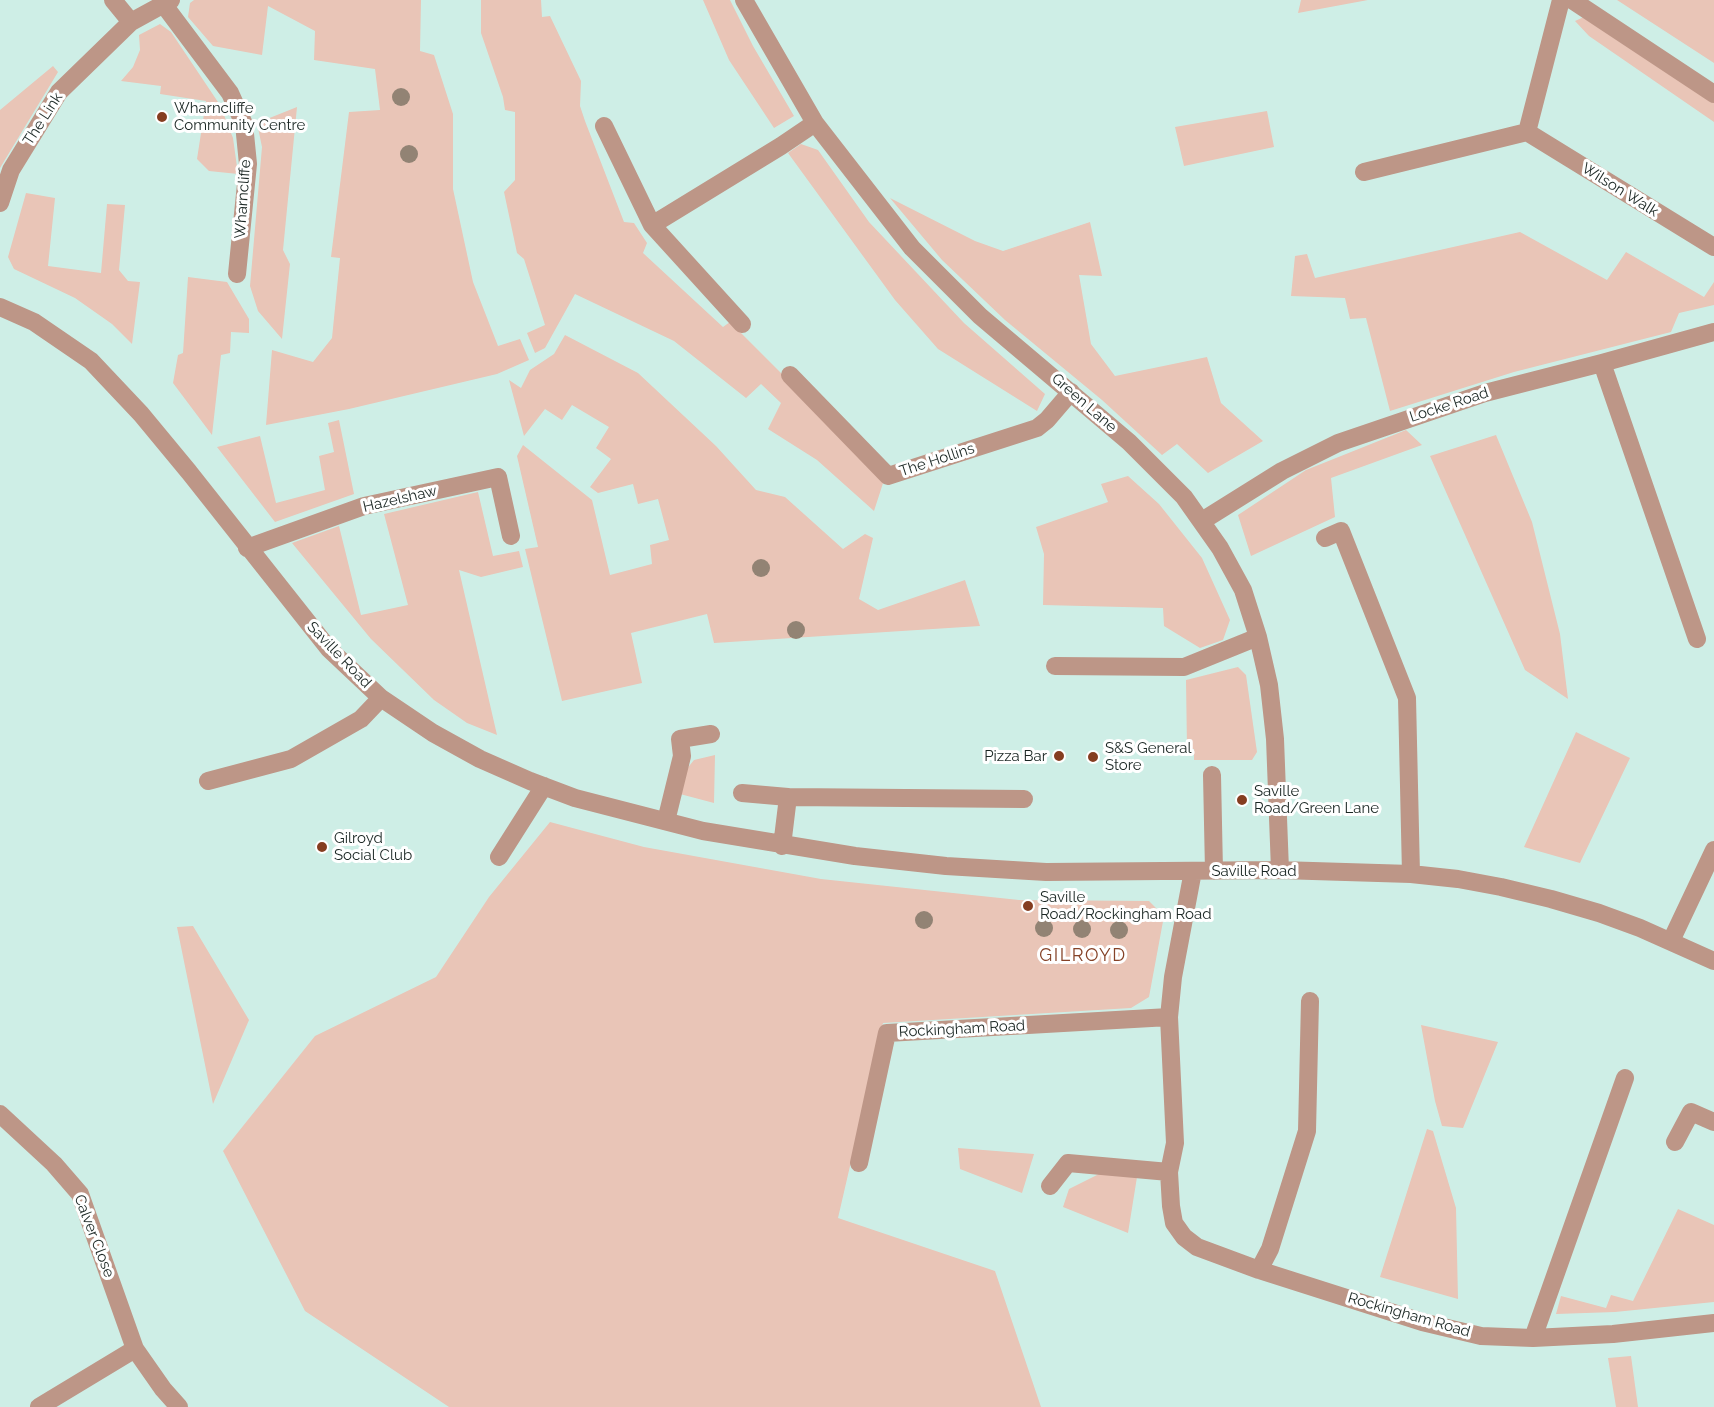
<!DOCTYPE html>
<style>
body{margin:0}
canvas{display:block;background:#ceeee6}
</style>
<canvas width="1714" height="1407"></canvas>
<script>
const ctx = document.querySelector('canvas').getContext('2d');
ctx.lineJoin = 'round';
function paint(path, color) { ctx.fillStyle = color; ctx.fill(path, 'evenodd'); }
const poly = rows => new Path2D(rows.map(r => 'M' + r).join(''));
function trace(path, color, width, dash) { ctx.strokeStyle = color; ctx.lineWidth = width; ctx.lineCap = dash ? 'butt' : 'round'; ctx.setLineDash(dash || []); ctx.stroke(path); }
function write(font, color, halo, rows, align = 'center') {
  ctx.font = font + ' Raleway,sans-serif'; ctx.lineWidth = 6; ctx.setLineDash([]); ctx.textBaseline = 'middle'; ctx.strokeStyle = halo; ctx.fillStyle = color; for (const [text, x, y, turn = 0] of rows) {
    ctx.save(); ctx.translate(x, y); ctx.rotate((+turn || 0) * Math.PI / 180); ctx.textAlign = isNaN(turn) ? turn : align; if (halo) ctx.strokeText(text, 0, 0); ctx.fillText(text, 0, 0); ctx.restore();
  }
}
const green = poly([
 [194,0,421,0,420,51,434,55,453,114,453,189,473,282,498,346,520,339,529,360,497,374,349,409,266,425,272,350,313,362,332,338,340,258,331,257,349,112,380,110,375,69,314,60,315,31,268,6,262,55,213,46,188,17,190,3],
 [481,0,541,0,542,17,550,16,581,81,580,106,585,121,624,222,634,223,647,243,643,253,723,327,730,322,885,477,874,511,817,460,768,429,781,403,761,384,746,398,674,341,575,294,545,348,535,353,527,333,545,325,524,259,517,253,504,192,515,180,515,112,505,110,503,97,481,33],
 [703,0,730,0,753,46,794,116,774,128,729,60],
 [1301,0,1368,0,1298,13],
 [1617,0,1714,0,1714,63],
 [1586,16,1714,102,1714,122,1589,36,1575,21],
 [160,24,171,32,220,105,233,138,238,174,209,171,197,159,206,101,160,94,161,86,121,81,133,67,140,50,139,35],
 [53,66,58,72,0,168,0,110],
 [297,107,283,250,290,264,282,339,258,311,250,286,262,147,257,123],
 [1267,111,1274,147,1184,166,1175,127],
 [801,144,818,150,869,222,964,323,1045,394,1037,411,938,349,895,300,788,153],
 [26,193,55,198,48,266,101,273,107,204,125,205,119,270,128,281,140,282,132,344,112,324,75,298,14,269,8,257],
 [890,198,975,241,1003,251,1090,222,1102,276,1079,275,1091,344,1115,376,1207,357,1221,403,1263,441,1208,473,1177,444,1162,455,1102,400,1005,320,942,260],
 [1520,232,1607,280,1626,252,1704,297,1714,282,1714,305,1679,313,1671,332,1514,372,1390,411,1366,318,1350,319,1345,298,1291,296,1295,256,1307,254,1315,278],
 [188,277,227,282,249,319,249,333,231,332,230,353,221,355,212,435,173,383,178,355,183,353],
 [565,335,638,373,716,446,756,490,785,497,843,549,865,534,873,538,859,599,878,610,965,580,980,626,714,643,707,614,631,633,642,683,562,701,525,549,538,547,517,456,523,445,592,500,610,575,652,564,650,545,669,540,658,499,638,504,633,484,598,493,590,487,611,459,596,448,609,427,572,405,562,420,545,409,524,436,509,380,521,388,530,370,554,354],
 [339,420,354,494,275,522,217,447,260,436,276,503,325,490,319,456,334,452,328,423],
 [1406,430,1422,445,1331,478,1335,517,1251,556,1238,515,1306,470],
 [1496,435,1532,522,1560,634,1568,699,1525,670,1430,456],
 [1128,476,1159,504,1202,558,1230,620,1223,640,1200,648,1164,626,1163,608,1043,605,1044,554,1036,527,1108,502,1101,484],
 [478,492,493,556,519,551,523,567,481,577,459,570,497,735,467,723,434,700,371,639,292,543,339,526,361,615,408,605,384,514],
 [1238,667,1246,675,1257,752,1252,760,1194,760,1194,749,1187,749,1186,680],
 [1576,732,1630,758,1580,863,1524,847],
 [715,755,714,803,680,794,685,771,694,760],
 [550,822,644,847,821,879,1019,900,1149,901,1164,916,1149,997,1131,1008,883,1023,838,1218,995,1271,1041,1407,449,1407,305,1311,223,1151,315,1036,436,977,489,897],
 [193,926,249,1020,213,1104,177,927],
 [1421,1025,1498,1042,1463,1128,1442,1126,1435,1101],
 [1427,1129,1433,1131,1456,1208,1458,1299,1380,1277],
 [958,1148,1034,1154,1022,1193,960,1169],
 [1101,1173,1137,1177,1128,1233,1063,1207,1069,1189],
 [1678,1209,1714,1225,1714,1302,1615,1312,1556,1314,1561,1296,1606,1308,1611,1295,1633,1301],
 [1631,1356,1638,1407,1616,1407,1608,1358]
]);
const minor = poly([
 [113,0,131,22],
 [744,0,815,123,912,248,980,316,1129,442,1184,497,1220,548,1243,590,1258,637,1269,685,1275,739,1280,870],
 [1572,0,1714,94],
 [164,5,230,93,244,124,248,164,237,274],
 [604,126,652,225,742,324],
 [1527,132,1561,0],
 [1364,172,1527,132,1714,247],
 [0,203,11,170,59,92,131,22,171,0],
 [652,225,781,146,815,123],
 [0,307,34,322,91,361,141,414,189,472,329,649,381,698,433,733,480,759,530,781,575,798,703,831,855,856,946,866,1046,872,1280,870,1411,874,1458,879,1501,887,1551,899,1599,913,1640,928,1714,961],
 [1602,363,1697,639],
 [790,375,888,476,1037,428,1047,420,1071,392],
 [1202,521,1282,471,1338,443,1485,393,1602,363,1714,332],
 [1325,538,1341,531,1407,698,1411,874],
 [247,548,364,506,498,477,511,536],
 [1055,666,1184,667,1258,637],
 [1212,775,1214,871],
 [208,781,291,759,361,719,381,698],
 [742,793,788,797,1024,799],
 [666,821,682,756,680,739,711,734],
 [782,846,788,797],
 [499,857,544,786],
 [1193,871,1173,977,1169,1017,1175,1143,1169,1172,1171,1206,1174,1223,1184,1237,1197,1247,1259,1270,1422,1322,1481,1336,1533,1338,1613,1334,1714,1323],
 [1671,941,1714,850],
 [0,1114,54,1164,80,1194,135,1349,163,1389,179,1407],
 [1675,1142,1691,1112,1714,1122],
 [859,1163,887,1033,1169,1017],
 [1050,1186,1068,1163,1169,1172],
 [1259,1270,1270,1249,1307,1131,1310,1001],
 [1533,1338,1625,1078],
 [39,1407,135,1349]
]);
const trees = [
 [401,97],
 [409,154],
 [761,568],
 [796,630],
 [924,920],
 [1044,928],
 [1082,929],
 [1119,930]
];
const markers = [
 [162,117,6,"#853d20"],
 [1059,756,6,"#853d20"],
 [1093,757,6,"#853d20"],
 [1242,800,6,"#853d20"],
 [322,847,6,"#853d20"],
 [1028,906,6,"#853d20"]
];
const poiNames = [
 ["Wharncliffe",174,108],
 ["Community Centre",174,125],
 ["S&S General",1105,748],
 ["Store",1105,765],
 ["Pizza Bar",1047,756,"right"],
 ["Saville",1254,791],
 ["Road/Green Lane",1254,808],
 ["Gilroyd",334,838],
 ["Social Club",334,855],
 ["Saville",1040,897],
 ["Road/Rockingham Road",1040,914]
];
const streetNames = [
 ["The Link",43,119,-57],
 ["Wilson Walk",1620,190,32],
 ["Wharncliffe",243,199,-86],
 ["Green Lane",1084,403,41],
 ["Locke Road",1449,405,-18],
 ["The Hollins",937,460,-18],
 ["Hazelshaw",400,499,-13],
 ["Saville Road",339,655,46],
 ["Saville Road",1254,871],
 ["Rockingham Road",962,1029,-3],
 ["Calver Close",94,1236,69],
 ["Rockingham Road",1409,1315,16]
];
const quarterNames = [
 ["GILROYD",1083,956]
];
paint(green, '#e9c5b7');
trace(minor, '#bd9687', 18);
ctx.fillStyle = '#928374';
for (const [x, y] of trees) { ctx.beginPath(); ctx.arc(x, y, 9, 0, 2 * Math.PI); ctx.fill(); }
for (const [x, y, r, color] of markers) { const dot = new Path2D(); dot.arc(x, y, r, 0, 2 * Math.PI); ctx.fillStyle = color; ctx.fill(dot); trace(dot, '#fff', 2); }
write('15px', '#1a2623', '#fff', poiNames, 'left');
write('15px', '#1a2623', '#fff', streetNames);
ctx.letterSpacing = '1.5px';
write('18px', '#854227', '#fff', quarterNames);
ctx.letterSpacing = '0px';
</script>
